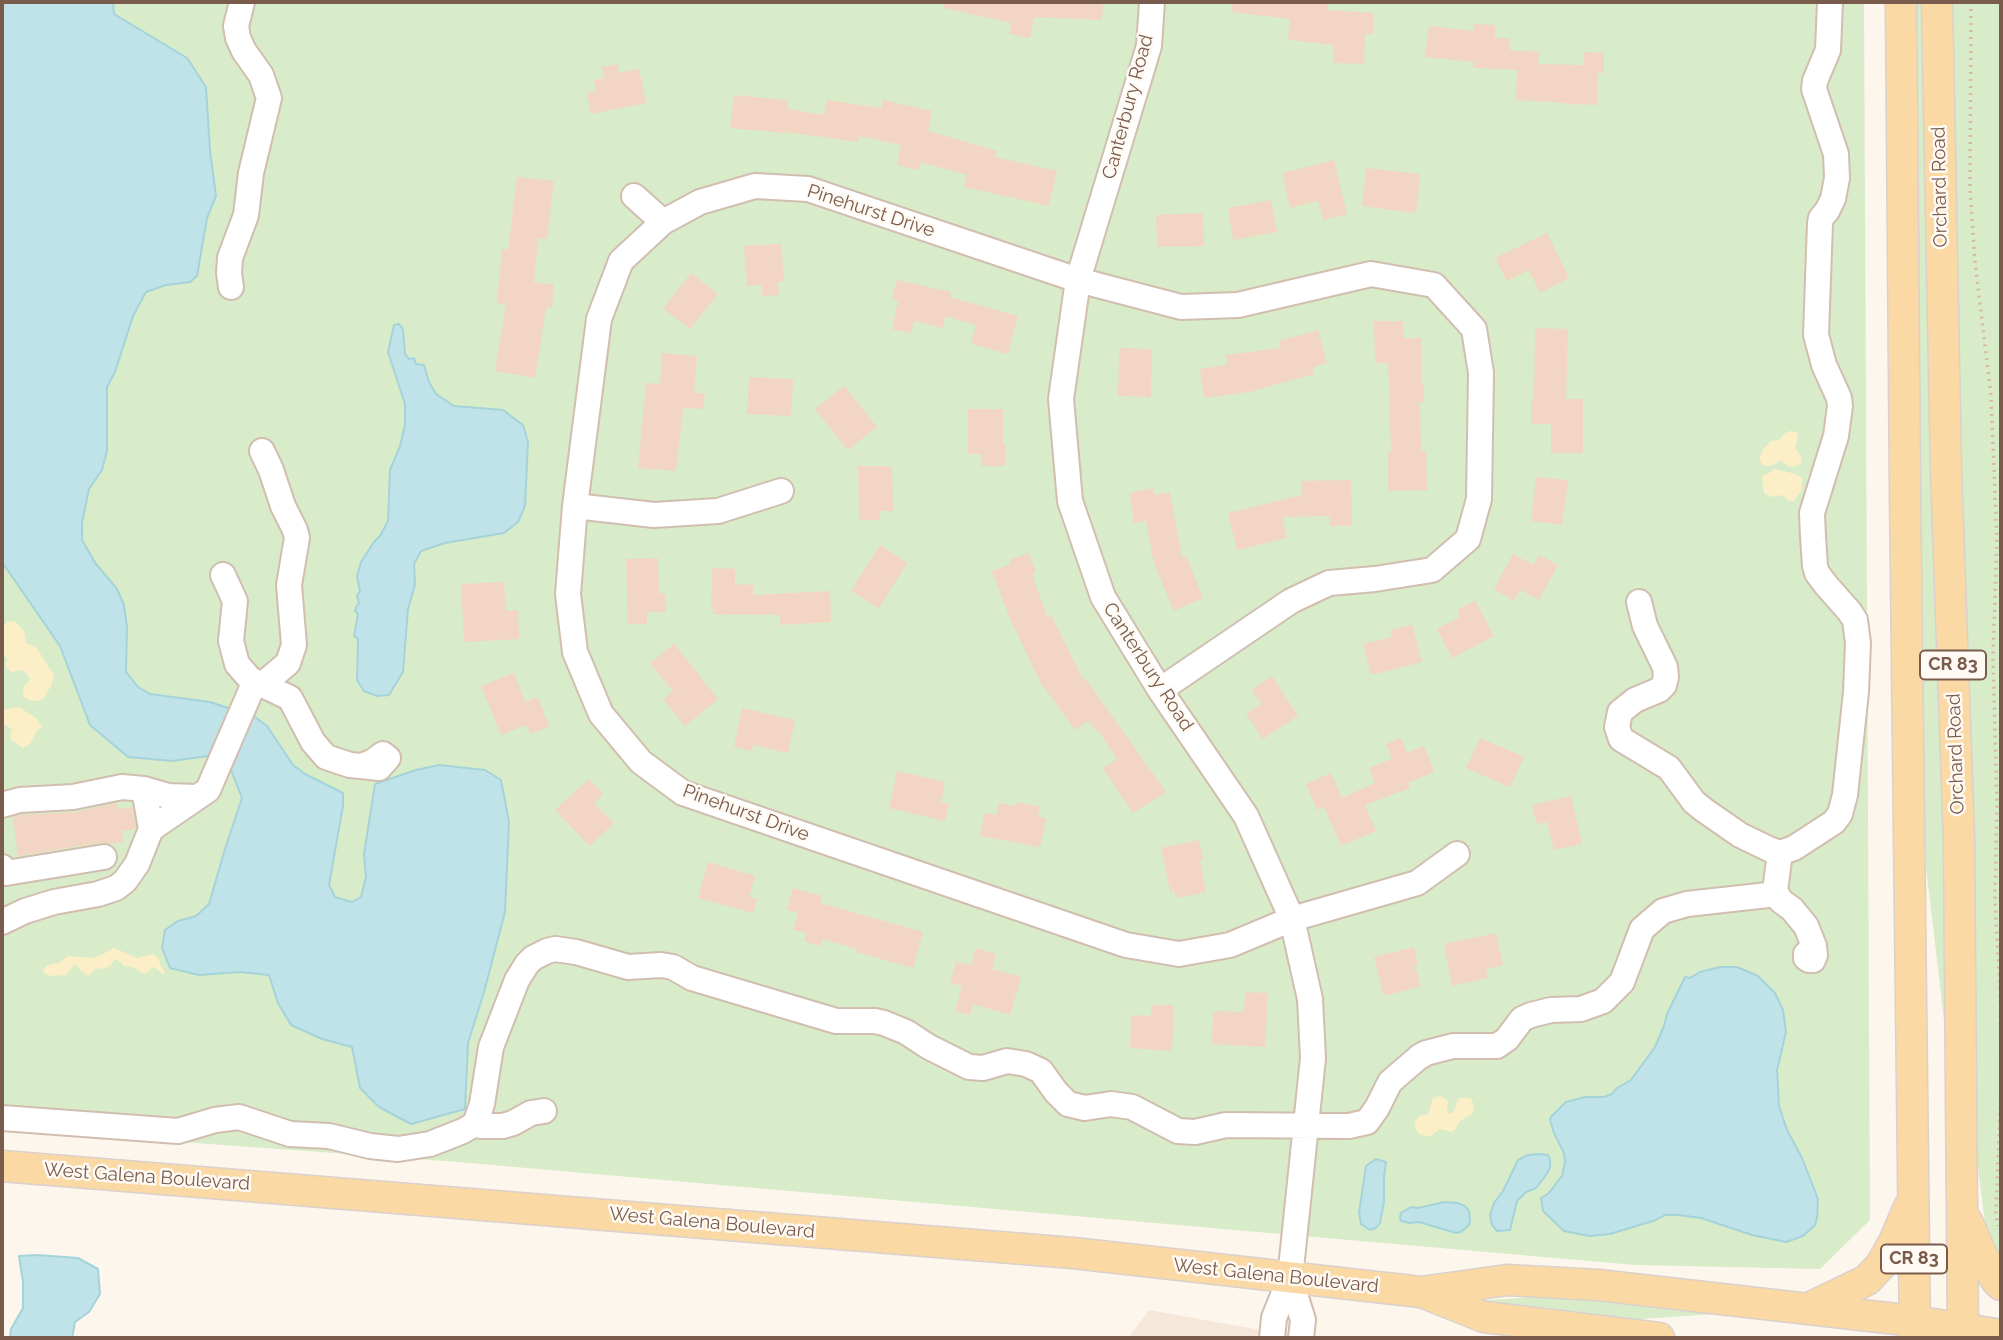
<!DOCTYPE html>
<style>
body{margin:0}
#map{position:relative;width:2003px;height:1340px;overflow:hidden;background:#fdf6ec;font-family:Raleway,sans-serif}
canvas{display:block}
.frame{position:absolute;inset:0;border:4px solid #7a5c4d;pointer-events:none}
</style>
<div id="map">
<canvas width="2003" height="1340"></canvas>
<div class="frame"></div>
</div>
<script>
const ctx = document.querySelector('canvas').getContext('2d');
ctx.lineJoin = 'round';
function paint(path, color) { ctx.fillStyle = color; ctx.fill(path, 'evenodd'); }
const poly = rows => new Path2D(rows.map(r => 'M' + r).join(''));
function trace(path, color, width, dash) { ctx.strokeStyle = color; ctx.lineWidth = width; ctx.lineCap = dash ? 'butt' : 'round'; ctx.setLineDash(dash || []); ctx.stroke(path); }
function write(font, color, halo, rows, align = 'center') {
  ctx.font = font + ' Raleway,sans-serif'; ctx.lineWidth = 5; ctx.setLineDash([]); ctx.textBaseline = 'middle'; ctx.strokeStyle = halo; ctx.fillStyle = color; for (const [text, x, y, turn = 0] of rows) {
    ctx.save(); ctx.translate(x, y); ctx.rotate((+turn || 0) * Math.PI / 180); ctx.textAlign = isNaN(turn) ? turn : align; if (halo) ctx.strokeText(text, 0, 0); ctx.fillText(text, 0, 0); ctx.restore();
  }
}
const residential = poly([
 [1149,1310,1305,1338,1128,1338]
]);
const green = poly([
 [2,2,1864,2,1870,1220,1820,1269,1635,1265,458,1162,2,1129],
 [1914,2,1926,2,1951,1029,1945,1029,1921,824],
 [1953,2,2001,2,2001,1268,1987,1240,1977,1159,1968,655,1955,235],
 [1586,1294,1715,1309,1714,1314,1585,1323,1472,1301]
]);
const sand = poly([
 [1790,431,1796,432,1798,436,1795,448,1801,457,1801,463,1794,467,1788,466,1781,460,1771,466,1762,465,1759,458,1764,448,1771,441,1779,440,1785,433],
 [1774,469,1796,474,1802,478,1802,485,1801,491,1794,501,1789,501,1782,495,1772,497,1764,493,1762,476,1771,472],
 [8,621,16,622,24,631,26,643,36,647,52,672,54,676,51,686,43,699,38,701,29,700,23,696,24,686,30,680,28,675,22,670,11,672,6,667,7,658,2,655,2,627],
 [19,707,36,718,42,727,37,731,30,744,23,748,11,740,10,736,12,729,4,724,2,715,3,710,6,709],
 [114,948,137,958,153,954,159,959,160,964,165,973,163,974,154,967,144,974,133,967,124,966,118,960,114,960,110,966,103,969,97,968,89,975,86,975,74,964,66,975,51,976,44,973,43,970,47,965,59,963,68,956,92,958,103,954],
 [1441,1096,1448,1101,1447,1110,1449,1114,1453,1112,1459,1098,1469,1098,1472,1100,1474,1108,1472,1114,1460,1121,1455,1130,1451,1132,1440,1129,1429,1137,1419,1134,1415,1129,1415,1122,1419,1116,1429,1114,1432,1100,1436,1097]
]);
const water = poly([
 [2,2,113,2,114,14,187,58,206,87,210,151,216,196,207,218,197,276,190,282,166,285,146,292,133,316,115,372,107,387,107,451,102,470,89,489,82,522,82,540,96,564,117,589,124,605,127,628,126,672,138,687,150,694,210,702,255,717,267,726,293,765,305,774,343,793,343,806,329,885,335,897,352,902,361,897,366,877,364,854,375,784,416,770,439,765,485,770,501,780,509,822,505,912,484,992,468,1043,465,1109,411,1124,379,1107,360,1088,352,1047,322,1039,291,1025,278,1003,269,975,240,972,199,975,170,968,162,948,165,930,178,921,196,916,209,904,225,849,242,798,229,765,208,756,172,761,128,757,90,725,60,646,2,562,2,2],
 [399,324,403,329,405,354,409,359,414,358,416,364,424,365,429,382,436,394,454,406,503,410,523,425,528,442,525,506,518,522,504,533,445,543,421,551,414,564,415,585,408,609,403,672,389,695,377,696,364,691,357,680,358,639,354,636,358,614,355,611,357,605,359,604,357,595,360,592,357,576,361,562,374,542,380,536,388,521,390,470,400,446,405,425,405,404,388,352,394,325,399,324],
 [1720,967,1737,967,1758,976,1775,993,1783,1010,1786,1032,1777,1070,1779,1106,1787,1130,1802,1158,1818,1199,1817,1218,1815,1225,1803,1236,1786,1242,1752,1235,1701,1218,1678,1215,1665,1215,1656,1220,1610,1234,1589,1236,1564,1231,1543,1211,1541,1198,1548,1194,1562,1176,1565,1162,1564,1153,1554,1133,1550,1120,1551,1117,1566,1102,1585,1097,1604,1097,1612,1094,1617,1088,1631,1080,1655,1047,1664,1026,1667,1014,1685,977,1690,978,1700,972,1720,967],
 [1539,1154,1548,1155,1550,1159,1550,1168,1546,1175,1536,1188,1526,1192,1517,1201,1510,1230,1497,1231,1492,1225,1490,1215,1494,1203,1503,1191,1518,1160,1528,1155,1539,1154],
 [1376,1159,1386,1162,1384,1177,1384,1202,1380,1223,1376,1228,1370,1230,1361,1224,1359,1213,1366,1166,1376,1159],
 [1444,1202,1458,1203,1465,1206,1469,1211,1470,1220,1469,1225,1461,1232,1456,1233,1419,1222,1409,1223,1401,1221,1400,1217,1401,1213,1411,1207,1418,1208,1444,1202],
 [37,1255,78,1258,98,1269,100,1294,89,1312,75,1322,72,1338,10,1338,11,1329,23,1308,23,1282,19,1256,37,1255]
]);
const building = poly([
 [944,2,1103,2,1102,20,1034,17,1030,38,1009,34,1011,23,944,8],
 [1232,2,1328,2,1327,10,1374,13,1373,34,1365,34,1364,64,1333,63,1334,45,1288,40,1290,19,1232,12],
 [1474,24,1495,25,1495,38,1510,38,1510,50,1539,52,1538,64,1584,65,1584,52,1604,53,1604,73,1598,73,1598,105,1566,104,1566,103,1516,100,1517,70,1473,68,1473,62,1425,57,1429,26,1474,31],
 [617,64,619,73,639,69,646,103,591,114,587,93,596,91,594,80,604,78,602,67],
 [734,95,788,100,788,109,824,115,827,100,881,108,883,100,932,111,928,131,997,151,995,157,1057,171,1049,206,964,187,967,175,921,162,919,170,897,165,901,145,859,136,858,142,786,132,785,133,730,128],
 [1334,160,1347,214,1323,220,1318,201,1290,208,1282,173],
 [1366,168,1420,174,1416,213,1362,206],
 [517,177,554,181,547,239,538,238,534,283,554,284,552,308,546,308,535,378,495,371,506,304,497,303,502,249,508,250],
 [1271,200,1277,232,1233,240,1228,208],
 [1203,213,1204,246,1157,247,1156,215],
 [1547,233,1569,278,1540,293,1529,270,1507,281,1495,258],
 [781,244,784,281,778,282,779,295,762,296,762,285,747,286,744,246],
 [691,273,718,294,690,329,663,308],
 [897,280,951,292,950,297,1018,316,1008,354,971,344,976,325,945,316,943,328,914,321,911,333,892,329,898,301,892,299],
 [1374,321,1403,321,1404,338,1421,338,1421,384,1424,384,1424,402,1420,402,1421,451,1426,450,1427,490,1388,491,1388,451,1391,451,1388,363,1375,363],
 [1535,328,1568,329,1566,399,1583,399,1583,453,1551,453,1551,424,1531,424,1531,400,1534,400],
 [1318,330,1327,363,1313,367,1314,374,1249,392,1204,398,1200,369,1227,365,1226,355,1281,348,1279,341],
 [1119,348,1152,349,1151,397,1118,396],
 [662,353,697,356,694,393,705,393,703,409,683,408,676,471,638,468,646,383,660,384],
 [749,377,793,379,791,416,747,414],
 [844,386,877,427,848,450,815,409],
 [968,409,1003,409,1003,443,1005,443,1005,466,981,466,981,454,968,454],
 [858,466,892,466,893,511,879,511,880,520,859,520],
 [1536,477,1568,480,1562,525,1531,521],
 [1351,480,1352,526,1330,526,1329,516,1282,517,1287,538,1237,550,1228,513,1302,495,1302,481],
 [1153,488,1154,495,1170,492,1182,558,1186,556,1203,598,1174,611,1154,564,1146,521,1134,523,1129,493],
 [880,545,907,563,879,608,851,591],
 [1029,553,1036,573,1032,574,1047,617,1051,615,1083,680,1085,678,1166,792,1133,813,1103,768,1117,759,1098,730,1096,731,1088,721,1075,730,1041,683,1010,619,992,571,1011,564,1009,560],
 [1513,554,1533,565,1539,555,1558,565,1539,600,1520,590,1514,601,1494,589],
 [658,558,659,593,665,593,666,612,647,612,647,624,628,624,626,559],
 [712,568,735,569,735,584,753,585,753,595,830,591,831,622,780,625,780,615,711,614,716,610,711,610],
 [504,582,506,611,518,610,519,639,464,642,461,584],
 [1475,601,1494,636,1452,658,1437,629,1460,617,1457,610],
 [1412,625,1422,662,1371,675,1363,644,1392,637,1390,630],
 [674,644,718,699,685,726,663,699,673,691,650,663],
 [514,673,525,702,538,697,549,727,530,734,527,725,501,735,481,686],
 [1272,676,1298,716,1263,739,1246,714,1261,704,1252,690],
 [742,708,795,720,788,753,753,745,752,751,734,747],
 [1401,738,1407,753,1424,746,1434,772,1408,783,1410,788,1365,805,1376,831,1341,846,1324,807,1317,810,1306,784,1331,773,1342,798,1375,783,1369,768,1392,759,1386,744],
 [1480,738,1524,757,1510,787,1466,768],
 [897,771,945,782,941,802,949,804,945,821,889,808],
 [589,779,603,794,594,803,614,823,590,846,555,810],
 [1571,796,1582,844,1554,850,1547,822,1537,824,1532,805],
 [1016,802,1040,807,1038,816,1046,818,1040,847,980,836,985,812,996,815,999,803,1015,806],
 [117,803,118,809,132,807,136,827,135,829,122,831,123,842,111,844,102,842,18,856,13,817,22,815,76,812],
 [1199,840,1203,860,1200,861,1206,892,1176,898,1174,890,1170,891,1161,848],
 [708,862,755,876,749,897,757,899,753,913,698,898],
 [793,888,822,896,820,903,923,932,913,968,856,952,857,949,822,939,820,946,804,941,807,933,793,930,798,913,787,910],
 [1496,933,1503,965,1486,969,1488,978,1452,986,1444,944],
 [1414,947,1418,965,1415,966,1421,986,1384,996,1374,957],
 [976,948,996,954,992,969,1021,977,1010,1015,973,1004,970,1015,955,1011,962,986,950,983,956,962,971,965],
 [1245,992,1268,993,1265,1047,1212,1044,1213,1011,1244,1012],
 [1152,1005,1174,1005,1172,1051,1130,1048,1131,1015,1151,1016]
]);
const path = poly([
 [1971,2,1970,188,1975,262,1991,395,1997,541,1993,656,1997,805,1995,900,2000,992,2001,1085,1996,1213,1998,1226]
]);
const minor = poly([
 [1152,2,1149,46,1078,280,1061,399,1070,501,1103,597,1160,690,1246,816,1292,919,1310,999,1313,1058,1290,1278,1274,1318,1272,1338],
 [634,196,663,222],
 [231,287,229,273,230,258,246,215,251,173,269,98,261,75,244,51,238,38,236,26,242,2],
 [575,506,654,515,718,511,781,491],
 [223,575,235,601,231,641,237,664,250,679,290,698,313,742,326,757,350,765,361,766,372,762,383,754,388,758,379,768,361,766],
 [1639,602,1645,626,1665,667,1666,677,1664,685,1659,690,1635,700,1620,712,1617,727,1621,739,1669,768,1694,802,1704,810,1740,835,1771,850,1780,853,1794,848,1834,822,1840,814,1845,795,1856,692,1858,643,1855,620,1849,611,1826,585,1817,573,1815,566,1813,537,1812,513,1836,436,1840,406,1839,398,1824,365,1816,335,1820,223,1821,218,1827,211,1833,199,1837,178,1836,154,1814,89,1815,81,1828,50,1830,2],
 [1160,690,1291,601,1329,583,1375,579,1432,570,1468,539,1479,499,1481,373,1474,329,1434,285,1371,274,1238,305,1181,307,1078,280,808,189,755,186,700,202,663,222,621,261,599,319,575,506,568,594,575,652,601,714,641,762,683,793,1126,945,1179,954,1230,945,1292,919,1417,883,1457,854],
 [2,805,20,800,73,797,122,787,144,789],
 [151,829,144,789,168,796,197,797],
 [1780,853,1775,891,1781,901,1792,909,1806,926,1814,946,1815,955,1813,960,1809,960,1806,958,1806,954,1814,946],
 [2,867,6,873,104,857],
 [2,922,25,911,54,902,98,894,116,888,125,881,137,864,151,829,208,790,252,688,256,685,262,685,288,663,294,645,289,585,297,538,295,530,283,506,271,470,262,451],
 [544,1111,531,1113,513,1123,503,1126,481,1126,475,1124,482,1104,491,1047,517,980,527,964,533,958,547,951,555,949,576,952,628,967,661,965,673,967,692,978,836,1021,875,1021,884,1023,906,1032,929,1047,969,1067,983,1068,1007,1061,1026,1064,1041,1071,1056,1092,1068,1104,1085,1108,1111,1104,1132,1107,1178,1131,1195,1132,1226,1125,1349,1126,1367,1122,1377,1108,1390,1082,1419,1057,1426,1053,1453,1046,1497,1046,1507,1039,1522,1019,1531,1015,1551,1010,1581,1009,1603,1001,1622,982,1642,929,1663,911,1687,904,1768,895,1775,891],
 [2,1118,178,1131,215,1120,239,1117,290,1134,329,1136,370,1146,398,1149,430,1144,463,1131,475,1124],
 [1290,1278,1303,1320,1301,1338]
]);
const major = poly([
 [1901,2,1905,491,1915,1338],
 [1937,2,1946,470,1959,840,1963,1338],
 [2,1166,1073,1253,1421,1292,1507,1280,1598,1285,1914,1321,2001,1335],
 [1967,1221,1980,1251,1996,1280,2001,1285],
 [1424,1293,1484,1317,1659,1338],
 [1809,1308,1867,1280,1881,1265,1894,1242,1909,1207]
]);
const shields = [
 [1953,665,66],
 [1914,1259,66]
];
const shieldNames = [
 ["CR 83",1953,665],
 ["CR 83",1914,1259]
];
const streetNames = [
 ["Canterbury Road",1128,107,-75],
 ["Orchard Road",1940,187,-91],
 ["Pinehurst Drive",871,211,18],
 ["Canterbury Road",1148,667,57],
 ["Orchard Road",1956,754,-92],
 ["Pinehurst Drive",746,813,20],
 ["West Galena Boulevard",147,1177,4],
 ["West Galena Boulevard",712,1223,5],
 ["West Galena Boulevard",1276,1276,6]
];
paint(residential, '#f5e8da');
paint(green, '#d8ecc9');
paint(sand, '#fcefc7');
paint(water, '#bfe3e8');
trace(water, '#a5d3da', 2);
paint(building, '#f3d5c3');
trace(minor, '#d1beb0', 28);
trace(major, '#dad1cd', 33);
trace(path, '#d9b8a5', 3.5, [2, 5]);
trace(minor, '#fff', 24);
trace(major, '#fbd9a5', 30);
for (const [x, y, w] of shields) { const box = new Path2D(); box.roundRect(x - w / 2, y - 14.5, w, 29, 5); ctx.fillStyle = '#fffaf3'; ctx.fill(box); trace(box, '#7a5c4d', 2); }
write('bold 18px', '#7a5c4d', null, shieldNames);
write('19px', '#7a5c4d', '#fffaf3', streetNames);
</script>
